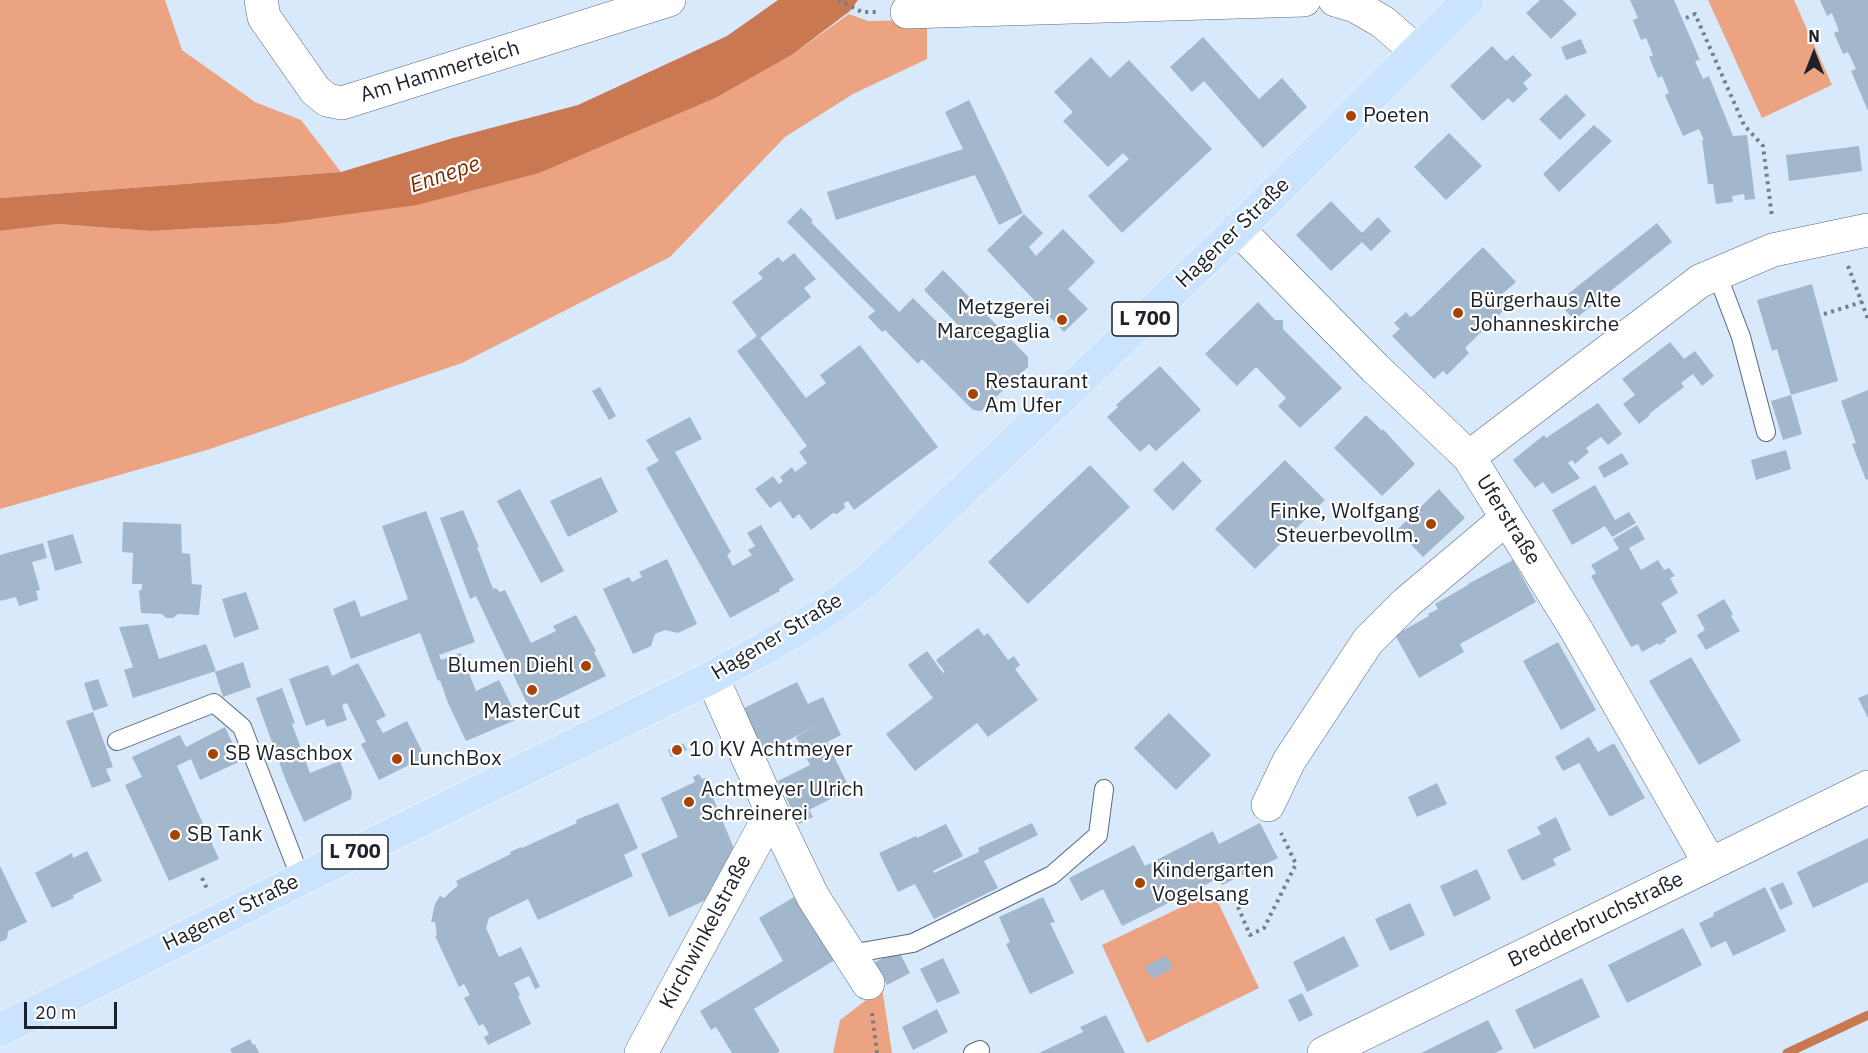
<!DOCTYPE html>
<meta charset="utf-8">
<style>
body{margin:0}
#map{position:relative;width:1868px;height:1053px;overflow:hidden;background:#d8e9fb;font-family:"IBM Plex Sans",sans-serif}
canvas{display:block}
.north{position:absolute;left:1784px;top:24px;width:60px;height:60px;-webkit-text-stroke:4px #fff;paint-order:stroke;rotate:0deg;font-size:16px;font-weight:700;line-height:24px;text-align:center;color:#1b222a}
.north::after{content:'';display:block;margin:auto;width:21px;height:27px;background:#1b222a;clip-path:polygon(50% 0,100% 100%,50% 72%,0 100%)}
.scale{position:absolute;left:24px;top:1002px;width:93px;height:27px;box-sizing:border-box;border:3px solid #1b222a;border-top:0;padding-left:8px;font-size:18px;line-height:21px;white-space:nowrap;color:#1b222a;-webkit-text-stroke:4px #fff;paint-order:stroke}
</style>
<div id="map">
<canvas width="1868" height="1053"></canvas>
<div class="north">N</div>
<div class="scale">20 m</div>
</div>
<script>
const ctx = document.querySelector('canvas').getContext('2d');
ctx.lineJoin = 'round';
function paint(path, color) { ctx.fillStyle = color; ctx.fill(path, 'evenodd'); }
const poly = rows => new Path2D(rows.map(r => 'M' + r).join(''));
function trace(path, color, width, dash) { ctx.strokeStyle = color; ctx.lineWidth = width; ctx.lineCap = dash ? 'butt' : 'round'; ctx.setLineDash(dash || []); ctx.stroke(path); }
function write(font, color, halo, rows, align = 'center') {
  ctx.font = font + ' "IBM Plex Sans",sans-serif'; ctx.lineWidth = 4.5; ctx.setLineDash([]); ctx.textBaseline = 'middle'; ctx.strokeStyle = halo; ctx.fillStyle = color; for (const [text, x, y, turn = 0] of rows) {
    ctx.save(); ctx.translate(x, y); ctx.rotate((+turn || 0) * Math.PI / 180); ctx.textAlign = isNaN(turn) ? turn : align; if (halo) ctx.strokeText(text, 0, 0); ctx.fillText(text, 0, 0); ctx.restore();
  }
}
const green = poly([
 [0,0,165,0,182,50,255,102,301,120,341,172,0,198],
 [1708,0,1794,0,1832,85,1762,118],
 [849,14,868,21,927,20,927,59,853,94,785,137,670,257,462,363,207,450,0,509,0,231,58,224,150,231,275,224,793,54],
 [1213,892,1259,988,1147,1043,1102,945],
 [882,988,892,1053,833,1053,840,1020]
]);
const water = poly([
 [778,0,858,0,850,11,793,54,715,98,539,173,417,205,275,224,150,231,58,224,0,231,0,198,341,172,453,138,578,105,727,36]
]);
const stream = poly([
 [1787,1053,1868,1015]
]);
const building = poly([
 [1540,0,1563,0,1577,14,1551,39,1526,13],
 [1630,0,1674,0,1700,60,1695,61,1703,79,1709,76,1733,136,1747,135,1755,199,1745,200,1744,194,1732,196,1733,202,1716,204,1713,184,1708,184,1702,140,1704,140,1699,129,1683,136,1665,95,1669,93,1662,76,1658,78,1649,57,1653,55,1646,38,1641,40,1633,20,1638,18],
 [1820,0,1868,0,1868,111,1851,71,1856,69,1848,52,1843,54,1834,33,1839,31,1832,13,1827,16],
 [1203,37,1259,99,1282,78,1307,107,1263,148,1204,81,1192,92,1170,67],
 [1581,39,1587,53,1566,60,1561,47],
 [1492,46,1506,61,1513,55,1532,75,1523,83,1528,89,1513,103,1508,98,1483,121,1450,86],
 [1091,57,1110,78,1129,60,1212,149,1122,233,1088,196,1129,159,1123,153,1108,167,1063,121,1073,112,1054,92],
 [1566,94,1586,115,1560,140,1539,119],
 [969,100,1023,213,999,225,975,175,836,220,827,192,963,149,945,112],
 [1594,125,1612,141,1559,192,1543,174],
 [1449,133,1482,166,1446,200,1414,167],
 [1859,146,1862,171,1789,181,1786,155],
 [1331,201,1362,233,1378,217,1391,231,1371,251,1362,242,1331,271,1296,235],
 [801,208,813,220,811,222,899,312,913,298,953,338,962,329,924,290,943,270,1028,357,1028,367,981,411,973,410,922,359,918,364,885,330,882,332,868,317,875,311,787,222],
 [1024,214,1043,233,1029,247,1036,256,1063,229,1095,262,1068,289,1088,309,1064,332,987,250],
 [1657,223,1672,242,1574,320,1558,302],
 [1483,247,1516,282,1502,294,1512,304,1509,307,1508,306,1495,319,1496,320,1492,321,1465,348,1469,353,1447,375,1443,371,1434,379,1392,336,1400,329,1394,323,1406,312,1410,317,1414,315],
 [794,253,816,279,804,288,811,297,760,338,806,398,826,383,820,375,860,345,938,447,854,510,848,501,844,503,845,508,837,514,833,513,811,530,799,514,793,519,780,501,770,508,755,489,773,476,779,484,783,481,780,477,792,467,795,472,807,463,799,452,807,446,737,351,757,336,732,302,763,278,758,273,778,257,783,262],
 [1812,284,1838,381,1791,395,1777,349,1772,351,1757,300],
 [1258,302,1275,320,1283,320,1283,329,1342,388,1300,428,1278,406,1286,398,1256,367,1237,386,1205,354],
 [1670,342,1684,359,1695,351,1714,376,1702,386,1693,374,1681,383,1684,387,1649,414,1650,415,1639,424,1623,404,1635,395,1622,379],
 [1160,366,1201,410,1156,451,1149,444,1140,452,1107,417,1118,407,1116,405],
 [600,387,616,416,609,420,592,391],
 [1868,390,1868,479,1866,480,1852,444,1856,443,1841,401],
 [1791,395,1802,434,1783,440,1771,401],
 [1598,403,1622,434,1608,445,1601,437,1586,448,1589,452,1575,464,1572,460,1568,463,1580,478,1552,494,1543,482,1535,488,1513,460,1544,435,1546,438],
 [1366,415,1382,431,1383,429,1415,464,1382,496,1334,448],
 [690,417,702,439,675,452,731,552,727,555,733,566,752,555,748,550,755,546,747,533,761,525,794,580,779,589,780,591,730,618,646,468,659,461,646,440],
 [1786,450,1791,469,1756,480,1751,460],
 [1622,453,1629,464,1604,478,1598,467],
 [1285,460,1325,500,1255,569,1215,529],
 [1183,461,1202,481,1173,511,1153,490],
 [1090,465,1130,507,1028,604,988,562],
 [601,477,618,512,568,537,550,501],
 [1595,485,1615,520,1629,512,1636,523,1612,537,1605,526,1572,545,1552,510],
 [520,489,564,571,541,583,497,501],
 [1439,489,1465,518,1423,557,1397,530],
 [463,510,479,547,477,547,493,589,496,588,500,592,505,590,531,643,556,631,553,626,576,615,596,651,594,652,606,676,531,712,476,596,470,599,440,518],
 [426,511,475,642,439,655,441,660,461,653,476,691,499,680,518,719,466,741,448,703,440,680,438,681,420,633,351,659,333,609,355,600,361,617,408,599,382,526],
 [123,522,181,524,182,553,190,554,192,584,202,585,199,615,178,614,173,618,166,618,162,614,141,613,139,591,142,589,142,584,132,584,133,553,122,552],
 [1637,525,1645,539,1629,548,1641,570,1658,560,1664,570,1669,568,1675,576,1670,578,1678,593,1661,603,1677,632,1665,639,1666,641,1659,645,1658,643,1642,652,1638,644,1631,647,1591,576,1596,573,1591,565,1619,549,1613,539],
 [73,534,82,563,55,571,47,541],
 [43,543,47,558,32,562,40,590,36,591,38,600,19,606,16,597,0,601,0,555],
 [667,559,697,624,678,633,665,630,655,634,651,646,633,654,603,589,629,577,632,582,642,577,639,572],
 [1513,560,1536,602,1460,644,1464,652,1419,678,1395,635,1429,616,1428,614,1438,609,1435,604,1468,585,1468,584],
 [246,592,259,629,234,638,222,599],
 [1724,599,1733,614,1731,616,1740,631,1706,650,1697,635,1705,630,1697,615],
 [148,624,159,659,206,644,216,671,133,698,124,670,133,667,119,627],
 [978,628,984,636,988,633,1008,660,1014,656,1020,665,1015,669,1038,700,988,737,977,723,915,771,886,734,933,698,908,665,927,651,943,673,945,672,936,660],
 [1558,642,1596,710,1561,730,1523,661],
 [1691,657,1741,741,1699,765,1649,681],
 [243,662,251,687,223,697,215,672],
 [358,663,386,716,376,721,383,733,407,721,425,757,379,780,361,744,366,742,347,703,342,705,347,720,327,727,324,719,306,726,289,679,328,665,332,676],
 [98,679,108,706,93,711,84,683],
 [797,682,808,704,823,697,841,735,827,742,850,789,809,810,813,817,799,824,778,781,810,765,796,737,818,725,759,755,738,711],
 [282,688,295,723,292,724,310,773,340,761,352,792,351,799,304,822,286,781,256,698],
 [1868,694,1868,718,1858,698],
 [93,712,113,767,106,769,111,781,92,788,66,721],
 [1169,713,1211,755,1176,790,1134,748],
 [225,727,241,761,200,780,191,759,177,766,219,859,169,881,125,785,142,777,132,757,180,735,186,747],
 [1589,737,1598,752,1614,743,1645,798,1610,817,1579,763,1563,771,1555,757],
 [683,743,687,750,671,757,668,750],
 [699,774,702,779,705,778,737,856,710,898,669,917,641,854,678,837,661,798,695,782,693,777],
 [1437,783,1447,804,1417,817,1408,797],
 [618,803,638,848,624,855,633,876,538,920,528,899,489,918,486,928,499,957,521,947,540,987,535,989,529,976,514,983,520,995,518,996,531,1024,488,1045,484,1037,489,1034,483,1024,479,1026,464,998,470,995,464,984,459,987,435,936,437,935,435,922,431,922,435,904,440,896,444,898,458,885,456,881,511,854,510,852,521,847,522,848,577,823,576,820],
 [1556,817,1571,850,1553,859,1556,865,1522,881,1507,850,1541,834,1537,827],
 [1032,823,1038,835,984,861,998,888,934,919,915,884,898,892,879,853,916,836,917,838,946,824,963,856,933,871,934,873,979,852,978,848],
 [1260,823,1278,858,1222,885,1219,878,1122,926,1103,889,1081,901,1069,878,1134,845,1145,866,1213,831,1219,844],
 [1868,838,1868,882,1813,908,1797,872],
 [87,851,102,881,73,895,74,898,52,908,35,873,72,853,73,858],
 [0,866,27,922,8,931,7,939,0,942],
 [1477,869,1491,899,1454,917,1440,886],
 [1783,882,1793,904,1780,910,1770,888],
 [1765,887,1786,931,1733,956,1726,941,1711,948,1699,923,1714,916,1713,913],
 [794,897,835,960,754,1009,780,1051,777,1053,732,1053,716,1027,711,1030,700,1011,783,961,759,918],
 [1043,897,1055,922,1050,923,1074,973,1030,994,1006,944,1010,942,999,917],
 [1410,903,1425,935,1390,951,1375,919],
 [1683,928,1702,965,1627,1003,1608,965],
 [1344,936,1359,966,1307,992,1293,962],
 [899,951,910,973,887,985,875,962],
 [1167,956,1173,968,1152,979,1145,966],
 [943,958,960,993,937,1003,920,969],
 [1582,978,1600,1017,1534,1049,1515,1010],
 [1302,993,1313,1015,1299,1022,1288,1000],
 [937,1009,948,1032,913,1050,902,1027],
 [1106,1015,1125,1053,1039,1053,1083,1032,1080,1027],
 [1488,1020,1503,1049,1495,1053,1421,1053],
 [250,1039,253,1045,255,1044,259,1053,232,1053,230,1049]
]);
const path = poly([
 [838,0,862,12,876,12],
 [1686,18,1695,14,1744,125,1763,146,1772,217],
 [1848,266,1868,319],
 [1824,314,1862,302],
 [202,878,208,891],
 [1235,900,1250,935,1264,928,1296,864,1281,833],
 [872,1013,877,1053]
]);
const service = poly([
 [1717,274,1741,337,1766,432],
 [117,741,214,703,242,727,301,879],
 [850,954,913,943,1052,875,1098,835,1104,789],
 [973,1053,980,1050]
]);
const minor = poly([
 [261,0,264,17,315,90,327,100,342,103,669,0],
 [1335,0,1355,6,1383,22,1416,51],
 [907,12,1304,0],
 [1238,229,1375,368,1469,457,1577,631,1710,864],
 [1469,457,1700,281,1773,250,1868,230],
 [1268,805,1289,761,1368,641,1406,603,1507,518],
 [772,812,813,897,868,983],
 [641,1053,772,812,712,677],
 [1324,1053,1868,787]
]);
const primary = poly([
 [0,1030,301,879,712,677,765,648,824,613,868,580,1075,385,1238,229,1468,0]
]);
const markers = [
 [1351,116,6,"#a74405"],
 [1458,313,6,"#a74405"],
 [1062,320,6,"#a74405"],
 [973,394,6,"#a74405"],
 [1431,524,6,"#a74405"],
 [586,666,6,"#a74405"],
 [532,690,6,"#a74405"],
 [677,750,6,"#a74405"],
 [213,754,6,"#a74405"],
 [397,759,6,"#a74405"],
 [689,802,6,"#a74405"],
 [175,835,6,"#a74405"],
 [1140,883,6,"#a74405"]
];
const shields = [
 [1145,319,66],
 [355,852,66]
];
const shieldNames = [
 ["L 700",1145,319],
 ["L 700",355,852]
];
const streetNames = [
 ["Am Hammerteich",440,72,-17],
 ["Hagener Straße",1233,233,-44],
 ["Uferstraße",1508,520,58],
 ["Hagener Straße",777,637,-31],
 ["Hagener Straße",231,913,-26],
 ["Bredderbruchstraße",1596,920,-26],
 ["Kirchwinkelstraße",706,932,-62]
];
const poiNames = [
 ["Poeten",1363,116],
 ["Bürgerhaus Alte",1470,301],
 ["Johanneskirche",1470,325],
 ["Metzgerei",1050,308,"right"],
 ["Marcegaglia",1050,332,"right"],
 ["Restaurant",985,382],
 ["Am Ufer",985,406],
 ["Finke, Wolfgang",1419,512,"right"],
 ["Steuerbevollm.",1419,536,"right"],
 ["Blumen Diehl",574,666,"right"],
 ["MasterCut",532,712,"center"],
 ["10 KV Achtmeyer",689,750],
 ["SB Waschbox",225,754],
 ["LunchBox",409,759],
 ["Achtmeyer Ulrich",701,790],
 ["Schreinerei",701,814],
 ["SB Tank",187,835],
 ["Kindergarten",1152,871],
 ["Vogelsang",1152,895]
];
const waterNames = [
 ["Ennepe",445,175,-19]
];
paint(green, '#eca382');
paint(water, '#c97852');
trace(stream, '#c97852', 9);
paint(building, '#a3b7cc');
trace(service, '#57697c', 20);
trace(minor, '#57697c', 34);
trace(primary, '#fff', 34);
trace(path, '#727e8b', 4, [3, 4.5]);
trace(service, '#fff', 18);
trace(minor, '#fff', 33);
trace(primary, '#cae3fe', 33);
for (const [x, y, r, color] of markers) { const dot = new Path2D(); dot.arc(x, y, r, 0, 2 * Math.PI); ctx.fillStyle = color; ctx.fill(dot); trace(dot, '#fff', 2); }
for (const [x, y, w] of shields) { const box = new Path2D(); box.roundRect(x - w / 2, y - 17, w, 34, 4.5); ctx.fillStyle = '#fff'; ctx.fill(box); trace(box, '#1b222a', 1.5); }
write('bold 20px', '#1b222a', null, shieldNames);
write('21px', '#1b222a', '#fff', streetNames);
write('21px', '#1b222a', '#fff', poiNames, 'left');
write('italic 22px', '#762c00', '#fff', waterNames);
</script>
